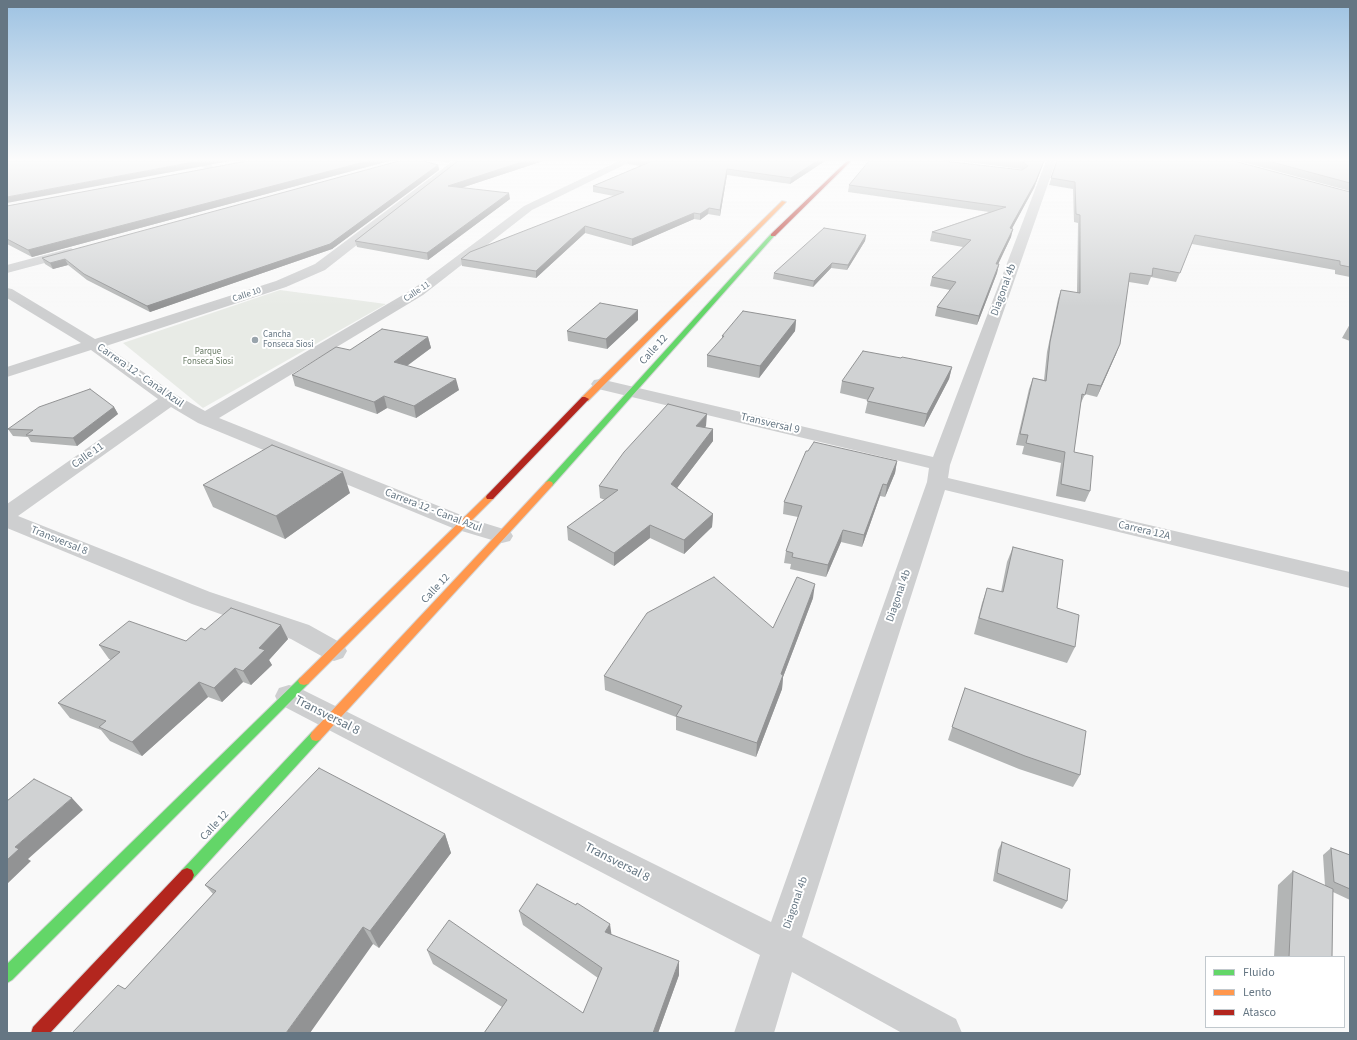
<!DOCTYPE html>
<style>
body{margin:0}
#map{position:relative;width:1357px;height:1040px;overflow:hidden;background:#f9f9f9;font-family:"Source Sans 3",sans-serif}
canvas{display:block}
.frame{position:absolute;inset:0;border:8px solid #657683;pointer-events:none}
.legend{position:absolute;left:1205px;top:956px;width:140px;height:72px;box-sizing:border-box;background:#fff;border:1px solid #c1c8cd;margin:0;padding:5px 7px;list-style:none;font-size:12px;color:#657683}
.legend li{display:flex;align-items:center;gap:8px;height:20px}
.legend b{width:20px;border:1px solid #c1c8cd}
</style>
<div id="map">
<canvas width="1357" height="1040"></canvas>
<div class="frame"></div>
<ul class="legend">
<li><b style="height:5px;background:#63d668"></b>Fluido</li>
<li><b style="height:5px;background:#ff974d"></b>Lento</li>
<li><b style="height:5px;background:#b3261e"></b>Atasco</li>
</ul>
</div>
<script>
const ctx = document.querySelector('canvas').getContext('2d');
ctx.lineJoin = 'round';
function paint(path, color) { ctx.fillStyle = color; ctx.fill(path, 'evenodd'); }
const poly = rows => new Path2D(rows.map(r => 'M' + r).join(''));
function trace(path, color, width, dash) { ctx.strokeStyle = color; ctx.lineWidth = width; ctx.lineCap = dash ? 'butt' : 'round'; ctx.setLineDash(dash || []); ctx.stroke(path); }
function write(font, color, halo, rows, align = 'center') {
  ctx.font = font + ' "Source Sans 3",sans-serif'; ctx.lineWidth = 4; ctx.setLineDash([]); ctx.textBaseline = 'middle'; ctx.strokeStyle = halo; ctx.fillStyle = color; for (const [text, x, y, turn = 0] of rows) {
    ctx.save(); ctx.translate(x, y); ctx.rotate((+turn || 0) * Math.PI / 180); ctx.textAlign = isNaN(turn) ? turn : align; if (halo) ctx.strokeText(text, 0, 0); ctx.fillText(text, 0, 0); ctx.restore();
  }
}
const green = poly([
 [280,290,386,304,203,408,123,343]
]);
const street = poly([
 [193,161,205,161,217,169,212,172,209,171,193,161],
 [453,161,464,161,325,270,286,287,106,346,176,395,205,411,413,289,524,206,619,161,632,161,532,210,423,295,219,418,471,519,510,531,513,536,510,541,502,543,455,529,198,423,171,407,18,516,210,592,309,625,343,644,347,651,343,658,334,661,325,658,291,639,192,604,7,528,7,504,158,399,91,350,7,377,7,367,81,343,7,298,7,288,12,289,95,339,276,281,315,264,453,161],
 [1046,161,1056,161,950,465,948,478,1350,572,1350,588,945,490,802,937,956,1019,962,1033,902,1033,792,972,774,1033,734,1033,760,955,279,704,275,696,279,688,289,685,299,688,771,922,927,482,929,468,594,388,591,384,594,380,600,379,933,457,1046,161],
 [71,248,77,252,75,255,7,273,7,265,71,248]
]);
const fast = poly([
 [771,234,775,235,552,486,546,486,545,484,546,482,771,234],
 [304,677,308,678,310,681,308,684,12,980,7,983,7,964,300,678,304,677],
 [316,731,320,732,322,736,320,740,192,880,187,882,182,880,180,875,182,870,312,732,316,731]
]);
const slow = poly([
 [782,201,786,202,588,401,582,401,582,397,782,201],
 [549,481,552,482,553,484,552,486,320,740,316,741,312,740,310,736,312,732,546,482,549,481],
 [490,494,493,495,494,497,493,499,308,684,304,685,300,684,298,681,300,678,487,495,490,494]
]);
const jam = poly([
 [847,161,851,161,775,236,771,236,771,234,847,161],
 [582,397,585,397,589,399,493,499,487,499,486,497,487,495,582,397],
 [187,868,192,870,194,875,192,880,50,1033,31,1033,33,1027,182,870,187,868]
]);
const wall = poly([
 [247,161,389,161,32,257,7,244,7,206],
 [439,161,451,161,448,163],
 [458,161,543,161,461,188,510,199,428,260,357,247,355,241],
 [628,161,825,161,790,184,727,175,720,216,708,214,700,220,694,219,632,246,585,233,536,278,462,266,461,259,614,196,593,192,593,186,641,166,628,164],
 [960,161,1044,161,1034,188,1012,228,1011,237,998,264,999,264,997,273,977,325,935,316,937,307,950,290,930,286,932,277,963,247,930,241,932,232,989,212,848,192,849,185,1022,170,1021,169],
 [1057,161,1350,192,1350,277,1335,274,1335,270,1192,244,1176,282,1151,277,1148,285,1129,282,1116,354,1097,397,1085,394,1080,405,1074,452,1090,491,1085,502,1056,496,1061,463,1022,454,1024,446,1016,445,1029,389,1033,378,1044,380,1047,352,1058,299,1061,290,1077,293,1078,223,1074,222,1073,189,1049,185],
 [1239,161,1350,161,1350,191],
 [438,165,439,170,332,249,150,312,87,280,68,265,53,269,45,264,42,258],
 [866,235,865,241,847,270,831,268,813,287,773,279,774,273],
 [638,320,607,349,568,341,567,331],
 [796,320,795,331,759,378,707,367,707,355,722,339,722,336],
 [1350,324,1350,341,1342,338],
 [428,337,431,348,407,366,459,390,416,418,387,408,377,414,295,386,292,375,350,350],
 [901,358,952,367,949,379,924,427,865,413,868,400,840,393,842,381],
 [114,407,118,414,77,446,31,442,28,437,13,436,8,429],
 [706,426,705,428,713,429,713,441,677,488,713,514,712,527,684,554,650,538,614,566,568,540,567,527,605,500,600,498,599,486],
 [897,461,895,473,885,497,880,496,862,547,841,542,826,577,790,569,791,564,784,563,786,551,798,517,783,514,784,502],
 [203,485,350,493,285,539,213,507],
 [1013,547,1057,608,1075,647,1067,663,974,634,982,603,987,588,1001,592,1007,562],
 [813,598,783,677,782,689,756,757,676,730,676,717,605,690,604,676,773,628],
 [281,625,288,639,269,660,272,665,251,685,243,682,222,702,208,697,142,756,110,741,101,730,70,718,58,703,111,660,109,659,99,645,186,641,205,630],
 [965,688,1080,775,1073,787,1019,769,948,740],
 [445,834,451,853,379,948,373,944,125,989,213,894,205,885],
 [1002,842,1067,901,1062,909,993,881,998,850],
 [1331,848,1350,855,1350,900,1333,892,1332,957,1274,957,1278,885,1293,871,1325,886,1323,855],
 [519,911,611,934,679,975,658,1033,484,1033,502,1007,433,964,427,950,583,1013,598,978,523,925]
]);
const shadedWall = poly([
 [199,161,230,161,7,203,7,197],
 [368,161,389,161,32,257,28,250],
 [525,161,543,161,449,192,448,186],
 [817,161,825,161,790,184,791,178],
 [1044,161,1034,188,1008,236,1010,228],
 [438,165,439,170,332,249,150,312,147,306],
 [727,169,727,175,720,216,720,210],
 [509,193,510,199,428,260,427,253],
 [709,208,708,214,700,220,700,214],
 [694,213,694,219,632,246,632,239],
 [585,226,585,233,536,278,536,271],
 [1013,229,1011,237,994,273,996,264],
 [866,235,865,241,847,270,848,265],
 [65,259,68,265,53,269,50,263],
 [832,263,831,268,813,287,814,281],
 [999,264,997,273,977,325,979,316],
 [638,310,638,320,607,349,606,339],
 [796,320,795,331,759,378,760,366],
 [428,337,431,348,397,373,394,362],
 [1120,344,1116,354,1097,397,1101,386],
 [952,367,949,379,924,427,927,414],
 [456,379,459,390,416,418,414,406],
 [384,396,387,408,377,414,374,402],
 [114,407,118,414,77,446,73,438],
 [707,414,706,426,696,438,696,426],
 [713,429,713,441,671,496,671,484],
 [897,461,895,473,885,497,887,485],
 [343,472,350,493,285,539,276,516],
 [883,484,880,496,862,547,864,535],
 [713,514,712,527,684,554,684,540],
 [650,525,650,538,614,566,614,553],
 [843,530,841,542,826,577,828,565],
 [815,584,813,598,783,677,782,689,756,757,757,743,781,674],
 [281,625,288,639,269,660,272,665,251,685,243,671,259,648],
 [235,668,243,682,222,702,214,688],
 [199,682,208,697,142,756,132,742],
 [72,798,83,810,28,859,31,861,7,884,7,860,15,847],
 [445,834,451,853,379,948,370,931],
 [610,924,612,938,605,932],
 [363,927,373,944,310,1033,286,1033],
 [679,961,679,975,658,1033,653,1033]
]);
const building = poly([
 [7,161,199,161,7,197,7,161],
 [247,161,368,161,28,250,7,239,7,206,247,161],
 [399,161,424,161,438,165,330,244,147,306,84,274,65,259,50,263,42,258,399,161],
 [458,161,525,161,448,186,509,193,427,253,355,241,458,161],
 [643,161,817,161,791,178,727,169,720,210,709,208,700,214,694,213,632,239,585,226,536,271,461,259,470,252,624,192,593,186,650,162,643,161],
 [869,161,944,161,1022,170,1028,166,1023,162,1018,161,1044,161,1036,181,1010,228,1013,229,996,264,999,264,979,316,937,307,956,282,932,277,971,240,932,232,1006,207,849,185,869,161],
 [1057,161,1234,161,1350,192,1350,267,1340,265,1340,261,1195,235,1180,273,1153,268,1152,276,1130,273,1120,344,1101,386,1088,384,1085,395,1082,394,1074,452,1093,456,1090,491,1061,484,1065,452,1026,443,1028,435,1020,434,1033,378,1046,381,1050,342,1061,290,1080,293,1080,215,1076,214,1075,182,1051,178,1057,161],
 [1268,161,1350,161,1350,183,1268,161],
 [824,228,866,235,848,265,832,263,814,281,774,273,824,228],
 [600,303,638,310,606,339,567,331,600,303],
 [743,311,796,320,760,366,707,355,724,336,722,336,743,311],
 [382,329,428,337,394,362,456,379,414,406,384,396,374,402,292,375,336,347,350,350,382,329],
 [863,351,901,358,902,357,952,367,927,414,867,401,874,388,842,381,863,351],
 [90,389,114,407,73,438,26,435,33,430,8,429,39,407,90,389],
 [668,404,707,414,696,426,713,429,671,484,713,514,684,540,650,525,614,553,567,527,618,490,599,486,624,452,668,404],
 [814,442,897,461,887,485,883,484,864,535,843,530,828,565,792,557,793,553,786,551,802,506,784,502,806,451,808,451,814,442],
 [272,445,343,472,276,516,203,485,272,445],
 [1013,547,1063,560,1057,608,1079,615,1075,647,979,618,987,588,1003,592,1013,547],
 [714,577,773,628,797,577,815,584,781,674,783,675,757,743,676,716,682,706,604,676,647,613,714,577],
 [231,608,281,625,259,648,265,650,243,671,235,668,214,688,199,682,132,742,99,727,106,721,58,703,120,652,99,645,129,621,186,641,201,628,205,630,231,608],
 [965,688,1086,731,1080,775,1025,756,952,727,965,688],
 [319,768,445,834,370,931,363,927,286,1033,72,1033,118,985,125,989,216,891,205,885,319,768],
 [34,779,72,798,15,847,19,849,7,860,7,801,34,779],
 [1002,842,1070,869,1067,901,997,873,1002,842],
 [1331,848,1350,855,1350,889,1334,882,1331,848],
 [1293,871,1333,889,1332,957,1289,957,1293,871],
 [537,884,576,905,577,903,610,924,605,932,679,961,653,1033,484,1033,507,1000,427,950,449,920,583,1013,602,968,519,911,537,884]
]);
const markers = [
 [255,340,4,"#99a4ac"]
];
const farStreetnames = [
 ["Calle 11",417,292,-34],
 ["Calle 10",247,295,-18]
];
const farPoinames = [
 ["Cancha",263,335],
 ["Fonseca Siosi",263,345]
];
const farParknames = [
 ["Parque",208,352],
 ["Fonseca Siosi",208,362]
];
const streetNames = [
 ["Diagonal 4b",1004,290,-70],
 ["Calle 12",654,350,-48],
 ["Carrera 12 - Canal Azul",140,376,35],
 ["Transversal 9",770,424,13],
 ["Calle 11",88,456,-35],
 ["Carrera 12 - Canal Azul",433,511,21],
 ["Carrera 12A",1144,531,13],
 ["Transversal 8",59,541,22],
 ["Calle 12",436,589,-47],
 ["Diagonal 4b",899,596,-71],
 ["Calle 12",215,826,-47],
 ["Diagonal 4b",796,903,-71]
];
const nearStreetnames = [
 ["Transversal 8",327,716,27],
 ["Transversal 8",617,863,27]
];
paint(green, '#e8ebe6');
trace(fast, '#d5d6d7', 2);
trace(slow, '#d5d6d7', 2);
trace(jam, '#d5d6d7', 2);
paint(street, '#cecfd0');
paint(fast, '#63d668');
paint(slow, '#ff974d');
paint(jam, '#b3261e');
paint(wall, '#b3b5b5');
paint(shadedWall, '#929394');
paint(building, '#d0d2d3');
trace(building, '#929394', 1);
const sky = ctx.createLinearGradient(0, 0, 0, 307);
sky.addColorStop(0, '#9dc2e2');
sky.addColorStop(0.52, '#fcfcfc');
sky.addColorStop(1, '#fcfcfc00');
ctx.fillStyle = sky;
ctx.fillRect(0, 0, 1357, 307);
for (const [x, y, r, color] of markers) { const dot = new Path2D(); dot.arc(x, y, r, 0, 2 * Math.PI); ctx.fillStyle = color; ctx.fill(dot); trace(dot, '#fff', 1.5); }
write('9px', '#657683', '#fff', farStreetnames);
write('9px', '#657683', '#fff', farPoinames, 'left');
write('9px', '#687a64', '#fff', farParknames);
write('11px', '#657683', '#fff', streetNames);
write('13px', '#657683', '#fff', nearStreetnames);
</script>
